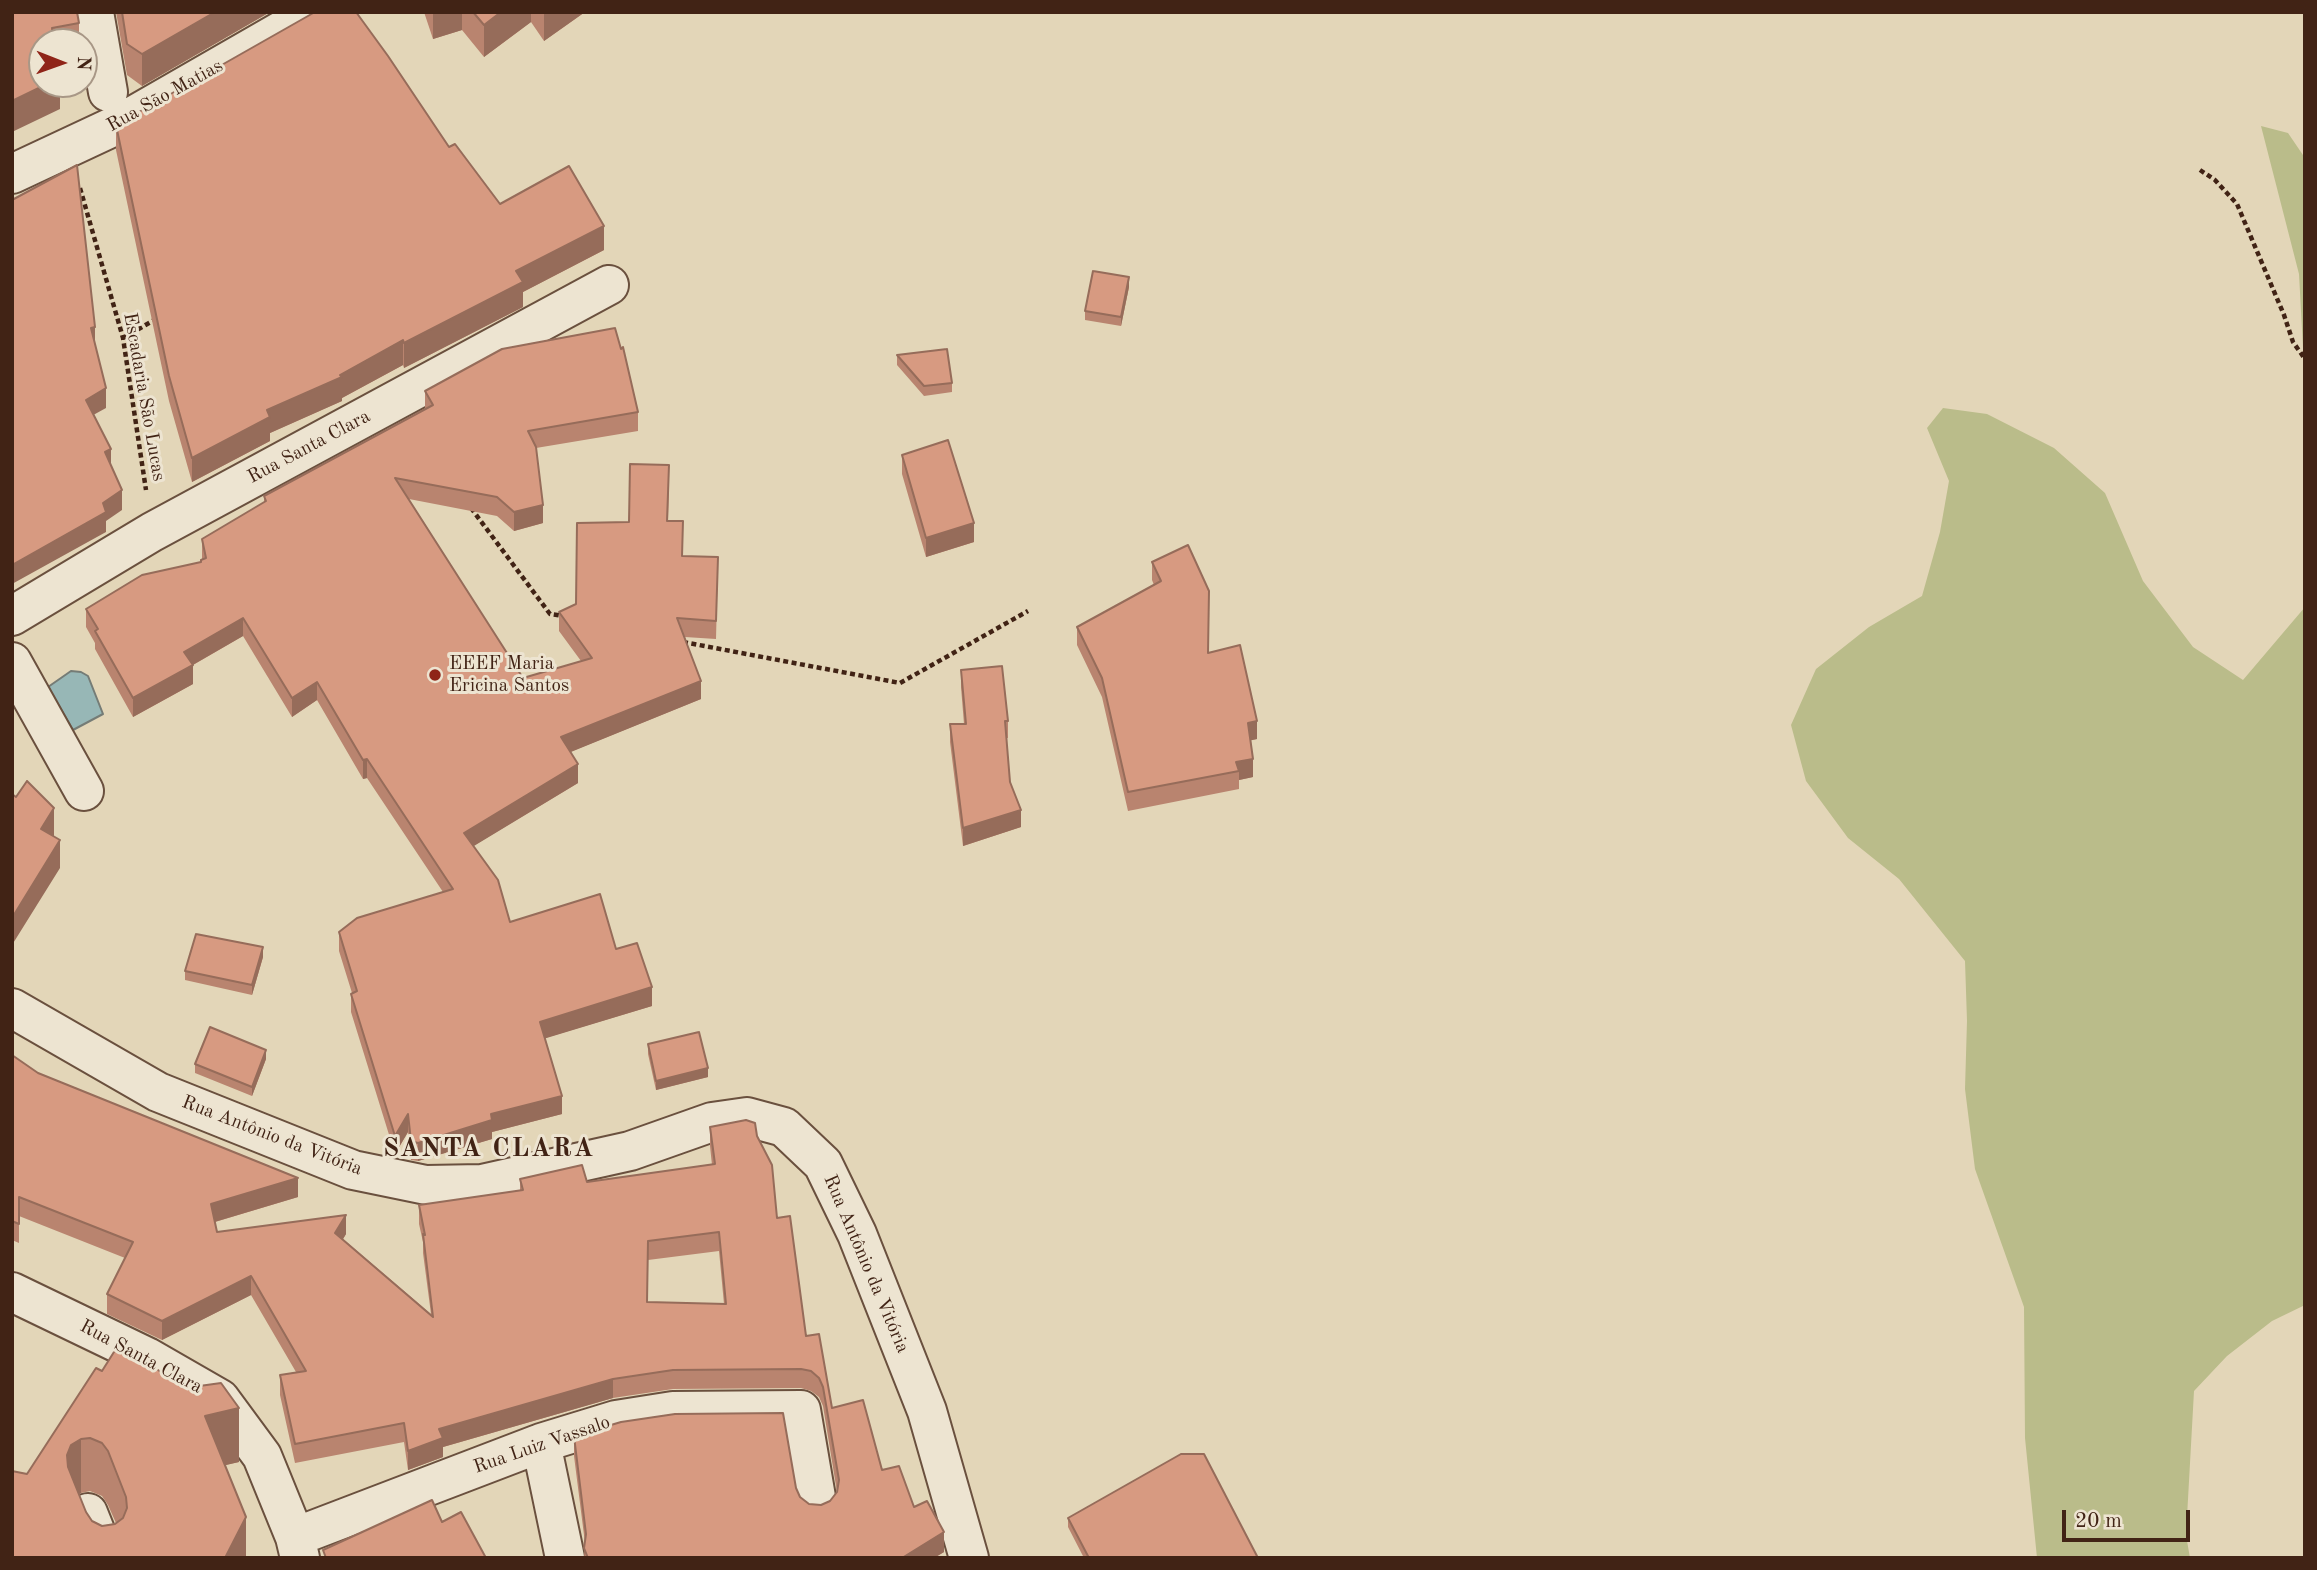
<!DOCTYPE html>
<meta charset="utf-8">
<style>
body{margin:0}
#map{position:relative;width:2317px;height:1570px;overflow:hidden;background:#e3d6b8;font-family:"Old Standard TT",serif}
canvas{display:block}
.frame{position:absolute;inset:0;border:14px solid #412315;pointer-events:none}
.north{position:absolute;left:28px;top:28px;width:70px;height:70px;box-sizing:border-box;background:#ede4d1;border:2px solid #a89786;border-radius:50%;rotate:91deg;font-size:19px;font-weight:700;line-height:28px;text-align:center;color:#412315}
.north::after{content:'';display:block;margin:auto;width:24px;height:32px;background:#8f2418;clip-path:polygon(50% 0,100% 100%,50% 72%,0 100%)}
.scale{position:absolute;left:2062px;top:1510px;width:128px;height:32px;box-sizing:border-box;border:4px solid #412315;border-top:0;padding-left:9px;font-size:21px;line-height:24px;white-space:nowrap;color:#412315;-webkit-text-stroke:5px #ede4d1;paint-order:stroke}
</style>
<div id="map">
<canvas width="2317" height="1570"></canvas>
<div class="frame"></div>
<div class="north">N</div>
<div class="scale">20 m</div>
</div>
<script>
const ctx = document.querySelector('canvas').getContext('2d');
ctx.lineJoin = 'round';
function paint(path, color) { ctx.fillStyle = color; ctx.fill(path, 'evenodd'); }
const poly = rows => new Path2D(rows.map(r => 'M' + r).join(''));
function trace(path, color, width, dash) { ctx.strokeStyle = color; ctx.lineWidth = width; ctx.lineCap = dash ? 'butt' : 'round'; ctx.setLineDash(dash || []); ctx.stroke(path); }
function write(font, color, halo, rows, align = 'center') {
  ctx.font = font + ' "Old Standard TT",serif'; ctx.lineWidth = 6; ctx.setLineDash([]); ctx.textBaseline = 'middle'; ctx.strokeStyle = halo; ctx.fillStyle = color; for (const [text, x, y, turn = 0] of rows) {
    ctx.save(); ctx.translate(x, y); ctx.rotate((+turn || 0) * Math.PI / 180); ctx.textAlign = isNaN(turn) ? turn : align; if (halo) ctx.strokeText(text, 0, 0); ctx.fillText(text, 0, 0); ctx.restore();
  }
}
const green = poly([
 [2261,126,2288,133,2305,158,2305,385,2299,274],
 [1943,408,1987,414,2054,448,2105,493,2143,581,2193,647,2243,680,2305,607,2305,1305,2272,1321,2227,1356,2194,1391,2186,1535,2190,1558,2037,1558,2025,1438,2024,1307,1975,1169,1965,1089,1967,1021,1965,961,1899,879,1848,838,1806,781,1791,725,1816,669,1869,627,1922,596,1940,532,1949,481,1927,428]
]);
const water = poly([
 [71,671,81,672,88,676,103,714,73,730,48,687,71,671]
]);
const path = poly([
 [2200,170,2215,180,2237,204,2284,315,2293,342,2305,359],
 [80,188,123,338,146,490],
 [123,338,156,319],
 [471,508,550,614,563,616],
 [683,642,900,683,1028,611]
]);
const minor = poly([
 [94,12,108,92],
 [12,174,121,123,314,12],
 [12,616,152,532,609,285],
 [12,662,84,791],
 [12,1008,158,1092,353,1170,426,1185,482,1184,630,1151,712,1122,747,1117,784,1127,823,1164,857,1234,927,1411,969,1558],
 [12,1292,147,1357,220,1399,262,1456,295,1537,300,1558],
 [541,1443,565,1558],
 [88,1513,106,1558],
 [295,1537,541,1443,616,1420,673,1411,801,1410,817,1503]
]);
const wall = poly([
 [12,12,79,23,79,42,42,42,60,84,60,109],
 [116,12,270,12,142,86,127,75],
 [424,12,585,12,544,41,531,22,484,57,462,30,433,39],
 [116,125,449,147,500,204,604,250,523,292,523,307,404,368,403,365,342,398,342,401,270,433,270,441,192,482,169,401,116,150],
 [1129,287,1121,326,1085,320,1085,311],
 [897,355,952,383,952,392,924,396,897,365],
 [425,391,638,412,638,431,536,448,543,523,514,531,497,516,409,499,523,678,581,661,559,631,559,612,576,604,629,522,669,483,668,521,683,540,683,556,718,557,716,639,685,637,701,699,570,752,578,783,473,846,510,922,616,949,652,1006,545,1038,562,1114,492,1132,492,1139,418,1161,411,1160,408,1132,395,1154,351,1012,351,994,352,993,339,951,339,932,443,892,367,778,363,779,317,700,292,717,243,636,193,665,193,684,133,717,95,649,95,643,86,627,86,609,201,562,202,559,202,539,264,503,264,496,425,409],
 [902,455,974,542,926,557,902,474],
 [1152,562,1208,653,1257,739,1251,740,1253,777,1239,780,1239,789,1128,811,1102,697,1077,645,1077,627,1154,585,1152,580],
 [961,670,1008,721,1008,738,1006,738,1010,782,1021,827,963,846,950,742,950,724,964,724,961,687],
 [263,957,252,995,185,980,185,971],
 [648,1044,708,1077,656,1090,648,1054],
 [12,1055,38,1073,298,1197,215,1222,217,1232,346,1234,343,1239,431,1314,423,1253,423,1242,419,1224,419,1205,520,1191,520,1179,587,1182,712,1165,710,1146,710,1127,757,1136,806,1336,832,1408,882,1470,914,1507,944,1552,934,1558,584,1558,585,1543,574,1456,574,1436,796,1488,800,1497,809,1504,821,1505,830,1501,837,1492,823,1406,819,1397,811,1391,801,1388,673,1389,613,1398,443,1447,443,1457,408,1470,404,1442,295,1463,280,1395,280,1375,296,1372,251,1295,162,1340,107,1314,107,1294,125,1258,19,1216,19,1243,12,1240],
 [719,1251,724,1304,647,1302,648,1260],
 [266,1059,252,1096,195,1073,195,1064],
 [102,1371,239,1462,225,1465,246,1558,12,1558,27,1474],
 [90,1491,102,1496,108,1505,116,1523,102,1526,92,1521,86,1512,78,1494,81,1493],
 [1068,1518,1258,1558,1084,1558,1068,1527]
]);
const shadedWall = poly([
 [215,12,270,12,142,86,142,54],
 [433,12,462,12,462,30,433,39],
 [501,12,531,12,531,22,484,57,484,25],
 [544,12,585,12,544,41],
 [47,84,60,84,60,109,12,132,12,101],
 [604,226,604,250,523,292,523,307,404,368,404,343,516,271],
 [1129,277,1129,287,1121,326,1121,317],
 [95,327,95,346,91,328],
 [403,340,403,365,342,398,342,401,270,433,270,441,192,482,192,458,267,410,340,375],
 [106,388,106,408,86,419,86,400],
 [111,449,111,469,105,452],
 [122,490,122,510,106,521,106,532,12,584,12,565],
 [543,505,543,523,514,531,514,512],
 [974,523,974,542,926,557,926,538],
 [243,618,243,636,184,670,184,652],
 [193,665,193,684,133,717,133,698],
 [701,681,701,699,561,756,561,737],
 [317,682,317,700,292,717,292,698],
 [1257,721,1257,739,1248,741,1248,723],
 [367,759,367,778,363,779,363,760],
 [1253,759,1253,777,1239,780,1239,771,1236,762],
 [578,764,578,783,464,852,464,833],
 [54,808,54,836,41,857,41,829],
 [1021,810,1021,827,963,846,963,828],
 [60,840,60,868,12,945,12,918],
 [263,947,263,957,252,995,252,985],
 [652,987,652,1006,540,1040,540,1022],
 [266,1050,266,1059,252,1096,252,1087],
 [708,1068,708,1077,656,1090,656,1081],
 [562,1096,562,1114,492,1132,492,1139,418,1161,418,1143,491,1114],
 [408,1114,408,1132,395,1154,395,1136],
 [298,1178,298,1197,211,1223,211,1204],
 [346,1215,346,1234,335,1252,335,1233],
 [251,1276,251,1295,162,1340,162,1321],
 [613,1379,613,1398,443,1447,443,1457,408,1470,408,1451,439,1429],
 [239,1408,239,1462,205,1470,205,1416],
 [81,1439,81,1493,71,1499,67,1455,71,1445],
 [246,1517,246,1558,225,1558],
 [944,1532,944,1552,934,1558,902,1558]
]);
const building = poly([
 [12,12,77,12,79,23,52,28,54,42,42,42,42,84,47,84,12,101,12,12],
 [122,12,215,12,142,54,127,44,122,12],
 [315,12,356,12,388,56,449,147,455,144,500,204,569,166,604,226,516,271,523,282,404,343,403,340,340,375,342,377,267,410,270,417,192,458,169,376,116,125,315,12],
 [473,12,501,12,484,25,473,12],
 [77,165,95,327,91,328,106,388,86,400,111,449,105,452,122,490,103,503,106,512,12,565,12,200,77,165],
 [1093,271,1129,277,1121,317,1085,311,1093,271],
 [615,328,621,349,623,347,638,412,528,431,536,447,543,505,514,512,497,497,395,478,523,678,592,658,559,612,576,604,577,523,629,522,630,464,669,465,667,521,683,521,682,556,718,557,716,621,677,618,701,681,561,737,578,764,464,833,498,880,510,922,600,894,616,949,637,943,652,987,540,1022,562,1096,491,1114,492,1120,418,1143,411,1141,408,1114,395,1136,351,994,357,991,339,932,357,918,453,889,367,759,363,760,317,682,292,698,243,618,184,652,193,665,133,698,95,631,98,629,86,609,142,575,201,562,201,560,206,558,202,539,266,501,264,496,433,405,425,391,502,349,615,328],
 [947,349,952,383,924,386,897,355,947,349],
 [948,440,974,523,926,538,902,455,948,440],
 [1188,545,1209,591,1208,653,1240,645,1257,721,1248,723,1253,759,1236,762,1239,771,1128,792,1102,678,1077,627,1161,581,1152,562,1188,545],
 [1002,666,1008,721,1005,721,1010,782,1021,810,963,828,950,724,966,724,961,670,1002,666],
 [27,781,54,808,41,829,60,840,12,918,12,794,16,797,27,781],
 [196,934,263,947,252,985,185,971,196,934],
 [210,1027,266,1050,252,1087,195,1064,210,1027],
 [699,1032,708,1068,656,1081,648,1044,699,1032],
 [12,1055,38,1073,298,1178,211,1204,217,1232,346,1215,335,1233,433,1317,423,1234,425,1235,419,1205,523,1190,520,1179,582,1165,587,1182,715,1164,710,1127,746,1120,755,1123,757,1136,772,1165,777,1218,790,1216,806,1336,819,1334,832,1408,863,1400,882,1470,899,1466,914,1507,927,1501,944,1532,902,1558,588,1558,584,1548,586,1534,574,1436,621,1422,675,1414,783,1413,796,1488,800,1497,809,1504,821,1505,830,1501,837,1492,839,1480,823,1387,819,1378,811,1371,801,1369,673,1370,613,1379,439,1429,443,1438,408,1451,404,1423,295,1444,280,1375,306,1371,251,1276,162,1321,107,1294,133,1242,19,1197,19,1224,12,1221,12,1055],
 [719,1232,726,1304,647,1302,648,1241,719,1232],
 [119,1344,185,1388,221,1383,239,1408,205,1416,246,1517,225,1558,12,1558,12,1471,27,1474,96,1368,102,1371,119,1344],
 [90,1438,102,1443,108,1451,126,1497,127,1508,123,1518,115,1524,102,1526,92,1521,86,1512,68,1467,67,1455,71,1445,81,1439,90,1438],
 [1181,1454,1204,1454,1258,1558,1089,1558,1068,1518,1181,1454],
 [432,1500,442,1522,461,1512,486,1558,326,1558,323,1550,432,1500]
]);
const markers = [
 [435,675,7,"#8f2418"]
];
const streetNames = [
 ["Rua São Matias",165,96,-29],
 ["Escadaria São Lucas",144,397,80],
 ["Rua Santa Clara",309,447,-28],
 ["Rua Antônio da Vitória",272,1136,21],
 ["Rua Antônio da Vitória",866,1264,67],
 ["Rua Santa Clara",141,1357,28],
 ["Rua Luiz Vassalo",542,1445,-19]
];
const poiNames = [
 ["EEEF Maria",449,664],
 ["Ericina Santos",449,686]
];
const districtNames = [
 ["SANTA CLARA",489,1149]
];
paint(green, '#babc8a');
paint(water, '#97b7b6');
trace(water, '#757c76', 2);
trace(minor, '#6a503e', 42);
trace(path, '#412315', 4.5, [5, 3.5]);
trace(minor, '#ede4d1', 38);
paint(wall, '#b9846f');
paint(shadedWall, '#966c5a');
paint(building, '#d79a81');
trace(building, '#966c5a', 2);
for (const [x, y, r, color] of markers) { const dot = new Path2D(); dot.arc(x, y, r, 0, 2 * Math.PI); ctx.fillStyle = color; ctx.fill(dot); trace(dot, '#ede4d1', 2.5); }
write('19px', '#412315', '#ede4d1', streetNames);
write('19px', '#412315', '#ede4d1', poiNames, 'left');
ctx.letterSpacing = '2px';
write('bold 26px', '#412315', '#ede4d1', districtNames);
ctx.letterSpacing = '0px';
</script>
